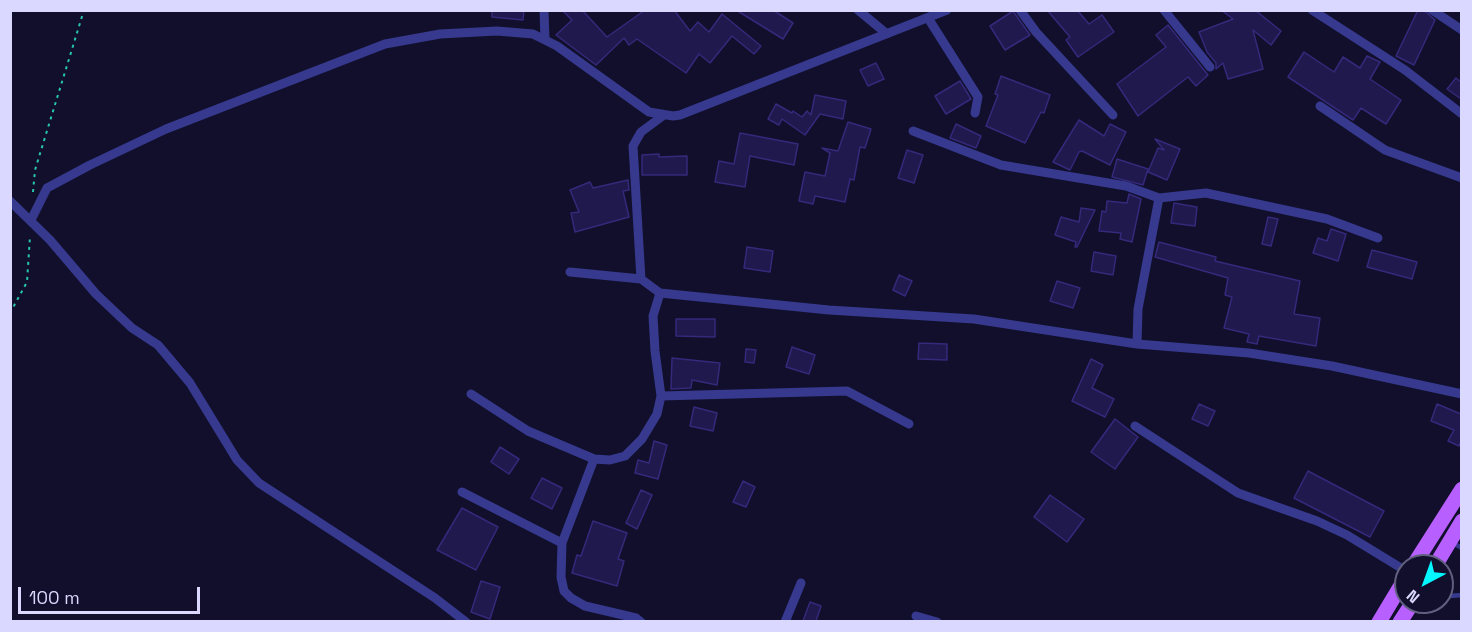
<!DOCTYPE html>
<style>
body{margin:0}
#map{position:relative;width:1472px;height:632px;overflow:hidden;background:#110f2b;font-family:"Space Grotesk",sans-serif}
canvas{display:block}
.frame{position:absolute;inset:0;border:12px solid #dad8ff;pointer-events:none}
.north{position:absolute;left:1394px;top:554px;width:60px;height:60px;box-sizing:border-box;background:#110f2b;border:2px solid #615f80;border-radius:50%;rotate:221deg;font-size:16px;font-weight:700;line-height:24px;text-align:center;color:#dad8ff}
.north::after{content:'';display:block;margin:auto;width:21px;height:27px;background:#04f7ff;clip-path:polygon(50% 0,100% 100%,50% 72%,0 100%)}
.scale{position:absolute;left:18px;top:587px;width:182px;height:27px;box-sizing:border-box;border:3px solid #dad8ff;border-top:0;padding-left:8px;font-size:18px;line-height:21px;white-space:nowrap;color:#dad8ff;-webkit-text-stroke:4px #110f2b;paint-order:stroke}
</style>
<div id="map">
<canvas width="1472" height="632"></canvas>
<div class="frame"></div>
<div class="north">N</div>
<div class="scale">100 m</div>
</div>
<script>
const ctx = document.querySelector('canvas').getContext('2d');
ctx.lineJoin = 'round';
function paint(path, color) { ctx.fillStyle = color; ctx.fill(path, 'evenodd'); }
const poly = rows => new Path2D(rows.map(r => 'M' + r).join(''));
function trace(path, color, width, dash) { ctx.strokeStyle = color; ctx.lineWidth = width; ctx.lineCap = dash ? 'butt' : 'round'; ctx.setLineDash(dash || []); ctx.stroke(path); }
const building = poly([
 [492,10,524,10,523,20,492,17,492,10],
 [562,10,582,10,607,37,645,10,674,10,690,31,698,22,709,32,722,14,761,46,754,54,732,36,710,63,699,54,686,73,637,39,629,45,624,38,596,65,556,35,572,20,562,10],
 [736,10,773,10,793,23,783,39,736,10],
 [1047,10,1077,10,1089,24,1102,15,1114,32,1078,57,1066,40,1070,37,1047,10],
 [1221,10,1255,10,1281,31,1271,45,1253,30,1263,69,1228,79,1223,63,1216,69,1216,63,1207,52,1199,32,1233,19,1221,10],
 [1418,10,1426,12,1435,20,1414,65,1396,56,1418,10],
 [1013,11,1030,35,1005,50,990,26,1013,11],
 [1168,25,1208,75,1196,86,1188,77,1138,116,1117,84,1166,47,1156,35,1168,25],
 [1304,52,1334,72,1343,57,1360,68,1367,56,1380,62,1370,79,1401,100,1386,124,1361,108,1353,120,1288,77,1304,52],
 [876,63,884,79,868,86,860,70,876,63],
 [1001,76,1050,95,1044,113,1041,112,1025,143,986,126,998,95,995,94,1001,76],
 [1456,78,1461,82,1461,99,1447,89,1456,78],
 [960,81,971,99,946,114,935,96,960,81],
 [815,95,846,101,843,119,820,114,805,135,782,119,779,125,768,119,776,104,792,113,793,111,802,117,807,111,811,115,815,95],
 [1079,120,1104,136,1110,124,1126,132,1110,165,1082,151,1079,152,1070,170,1053,162,1079,120],
 [848,122,871,129,865,148,860,147,854,180,850,179,845,202,815,196,813,204,799,201,805,172,825,176,830,153,822,148,838,151,848,122],
 [956,124,981,136,976,148,950,138,956,124],
 [740,133,798,144,794,165,750,156,745,187,715,182,719,161,734,164,740,133],
 [1155,139,1180,149,1167,180,1148,172,1158,148,1164,150,1155,139],
 [907,150,923,155,914,183,898,178,907,150],
 [659,154,659,157,687,156,687,175,642,175,642,155,659,154],
 [1117,159,1148,169,1143,185,1112,177,1117,159],
 [628,180,629,190,623,191,629,217,575,232,571,213,579,212,570,190,590,182,593,188,628,180],
 [1129,194,1141,199,1132,242,1120,239,1121,233,1099,231,1102,211,1106,212,1107,201,1127,203,1129,194],
 [1174,203,1197,207,1195,226,1171,223,1174,203],
 [1081,208,1095,210,1077,247,1075,247,1076,242,1055,235,1061,217,1079,222,1081,208],
 [1268,217,1278,219,1271,246,1262,244,1268,217],
 [1331,229,1346,234,1338,261,1313,253,1318,238,1327,241,1331,229],
 [1159,242,1216,257,1215,261,1300,281,1294,314,1320,318,1316,346,1259,336,1257,344,1247,342,1249,334,1224,328,1232,297,1225,295,1228,278,1155,257,1159,242],
 [747,247,773,251,770,272,744,268,747,247],
 [1372,250,1417,262,1412,279,1367,267,1372,250],
 [1094,252,1116,256,1113,275,1091,271,1094,252],
 [899,275,912,281,905,296,893,290,899,275],
 [1057,281,1080,288,1073,308,1050,301,1057,281],
 [676,319,715,319,715,337,676,336,676,319],
 [919,343,947,344,947,360,918,359,919,343],
 [792,347,815,355,809,374,786,367,792,347],
 [746,349,756,350,754,363,745,362,746,349],
 [672,358,720,363,717,385,692,380,691,388,671,389,672,358],
 [1091,359,1103,365,1092,388,1114,399,1105,417,1072,401,1091,359],
 [1199,404,1215,411,1208,426,1192,419,1199,404],
 [1437,404,1461,414,1461,441,1459,446,1448,441,1454,430,1431,421,1437,404],
 [694,407,717,413,713,431,690,426,694,407],
 [1115,419,1138,437,1115,469,1091,452,1115,419],
 [654,441,667,445,658,479,635,473,638,460,649,463,654,441],
 [500,447,519,459,509,474,491,462,500,447],
 [1308,471,1384,511,1370,537,1294,498,1308,471],
 [542,478,562,488,552,509,531,498,542,478],
 [743,481,755,487,746,507,733,502,743,481],
 [641,490,652,495,637,529,626,523,641,490],
 [1050,495,1084,519,1067,542,1034,517,1050,495],
 [462,508,498,527,476,570,437,550,462,508],
 [593,521,627,533,618,559,624,561,617,586,572,573,577,555,581,556,593,521],
 [481,581,500,587,490,619,471,612,481,581],
 [810,602,821,606,816,621,803,621,810,602]
]);
const path = poly([
 [33,192,35,170,84,10],
 [10,313,27,282,30,236]
]);
const service = poly([
 [1451,542,1462,548],
 [1442,591,1450,596,1462,595]
]);
const minor = poly([
 [544,10,545,40],
 [858,10,887,34],
 [1020,10,1036,32,1113,115],
 [1164,10,1210,67],
 [1312,10,1405,70,1462,114],
 [1432,10,1462,30],
 [928,18,978,97,975,113],
 [1320,106,1385,150,1462,178],
 [913,131,1001,165,1126,186,1159,198,1206,193,1327,219,1378,238],
 [10,201,50,240,96,294,132,328,158,345,190,383,237,460,259,483,435,598,466,622],
 [31,220,47,188,90,165,166,129,385,44,440,34,497,31,533,34,557,46,649,112,673,116,680,115,947,10],
 [570,272,641,279,660,293,829,310,974,319,1137,344,1249,353,1332,366,1462,394],
 [641,279,633,146,641,132,664,115],
 [1137,344,1138,309,1159,198],
 [471,394,528,431,594,459,610,460,625,456,642,439,657,414,661,396,655,351,653,316,660,293],
 [661,396,847,391,909,424],
 [1135,426,1238,493,1317,521,1347,535,1406,571],
 [594,459,562,543,561,577,564,591,571,598,585,606,636,618,641,622],
 [462,492,562,543],
 [916,616,937,622],
 [785,622,801,583]
]);
const primary = poly([
 [1413,566,1462,489],
 [1435,566,1462,521],
 [1379,622,1406,577],
 [1400,622,1413,602]
]);
paint(building, '#20194d');
trace(building, '#34297b', 1.5);
trace(path, '#27c5b0', 2, [3, 4.5]);
trace(service, '#36398d', 4.5);
trace(minor, '#36398d', 9);
trace(primary, '#b85fff', 15);
</script>
